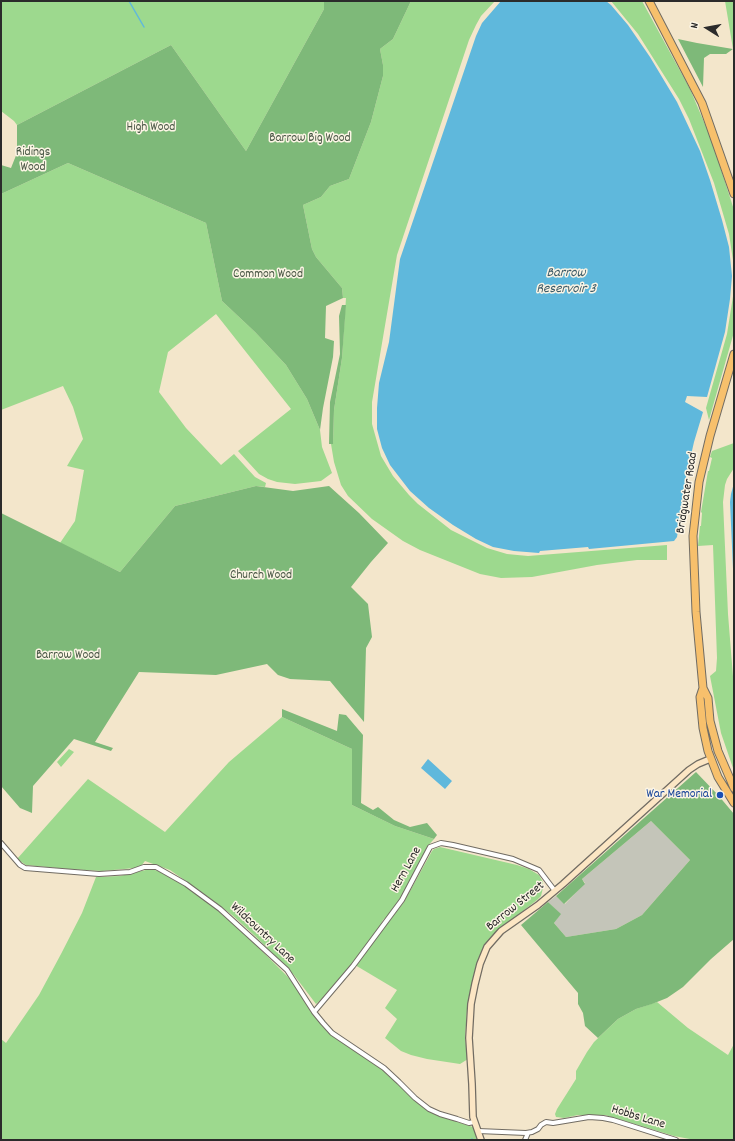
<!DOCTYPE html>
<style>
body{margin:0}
#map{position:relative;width:735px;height:1141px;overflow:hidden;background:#f3e6cb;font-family:Dekko,sans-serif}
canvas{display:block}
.frame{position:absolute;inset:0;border:2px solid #2b2b2b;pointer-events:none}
.north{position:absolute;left:687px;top:8px;width:40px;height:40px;-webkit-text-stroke:3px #fcf5e5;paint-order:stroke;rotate:281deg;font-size:11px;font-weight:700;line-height:16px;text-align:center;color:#2b2b2b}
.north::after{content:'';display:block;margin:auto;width:14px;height:18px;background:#2b2b2b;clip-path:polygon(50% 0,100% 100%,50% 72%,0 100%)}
</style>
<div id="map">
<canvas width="735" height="1141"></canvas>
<div class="frame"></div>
<div class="north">N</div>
</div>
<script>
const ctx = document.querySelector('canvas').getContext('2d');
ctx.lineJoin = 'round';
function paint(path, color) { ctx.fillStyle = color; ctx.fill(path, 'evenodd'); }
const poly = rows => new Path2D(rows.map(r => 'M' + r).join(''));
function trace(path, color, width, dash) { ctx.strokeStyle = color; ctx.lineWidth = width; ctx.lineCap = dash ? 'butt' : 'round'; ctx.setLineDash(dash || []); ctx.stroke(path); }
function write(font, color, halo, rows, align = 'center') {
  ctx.font = font + ' Dekko,sans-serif'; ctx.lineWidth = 3; ctx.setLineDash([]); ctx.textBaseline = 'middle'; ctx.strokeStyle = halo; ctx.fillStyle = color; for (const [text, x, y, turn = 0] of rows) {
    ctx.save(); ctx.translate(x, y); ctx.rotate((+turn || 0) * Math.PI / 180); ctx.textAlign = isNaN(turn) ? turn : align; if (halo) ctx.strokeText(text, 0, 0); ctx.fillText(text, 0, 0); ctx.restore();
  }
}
const industrial = poly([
 [651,821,690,860,642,915,616,929,566,937,554,923,560,914,548,902,556,896,565,904,585,883,582,879]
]);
const green = poly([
 [1,1,324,1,324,9,246,151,171,45,17,125,14,121,1,111],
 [411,1,495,1,481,16,476,25,469,40,397,255,372,402,372,424,381,456,393,476,409,495,418,504,451,530,487,548,507,554,528,556,667,545,667,560,637,560,597,565,532,577,501,578,480,574,420,550,403,541,372,519,348,496,341,485,334,462,331,444,333,443,334,410,342,358,346,298,343,298,342,288,316,257,312,249,303,205,321,197,330,186,349,179,371,122,383,76,383,65,380,49,393,39],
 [611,1,642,1,690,89,712,141,734,210,734,267,729,234,714,183,689,119,679,99,638,34],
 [725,1,734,1,734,49,733,49],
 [68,163,206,223,222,301,255,332,286,365,307,399,320,430,322,447,332,473,321,481,295,484,277,482,268,479,259,474,238,451,291,409,216,314,168,352,159,392,186,428,221,465,234,454,255,477,266,483,265,487,256,486,175,506,120,572,60,543,75,521,84,470,67,466,83,439,73,407,63,386,1,410,1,194],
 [734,290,734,332,709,420,706,408,727,334],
 [734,443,734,468,727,479,725,485,723,502,728,614,734,689,734,771,721,733,710,676,716,671,717,658,713,545,698,546,700,526,701,526,702,513,701,512,708,471,709,471,712,458,710,457,712,451],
 [282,717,352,749,352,805,395,826,434,839,427,847,415,874,401,898,389,915,383,920,379,928,329,993,316,1004,294,975,255,936,232,915,200,891,170,870,145,861,141,866,135,868,102,871,68,869,26,865,17,859,88,779,165,832,229,762],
 [69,749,74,752,61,767,57,762],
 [440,847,517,865,529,869,539,875,543,882,543,888,541,896,537,900,495,933,486,944,479,959,471,986,467,1010,465,1038,468,1059,460,1064,427,1059,411,1055,401,1051,385,1038,397,1019,385,1008,397,990,355,965,404,902,432,851,434,849],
 [150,869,159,871,185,886,219,911,244,933,290,979,322,1026,332,1036,370,1060,388,1074,414,1100,429,1111,439,1116,473,1127,478,1140,1,1140,1,1039,6,1043,39,995,61,954,82,913,96,877,120,876],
 [657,1002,688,1028,728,1055,734,1044,734,1140,695,1140,674,1136,605,1115,578,1115,564,1118,556,1117,555,1114,557,1109,576,1079,576,1071,587,1052,594,1042,618,1019,636,1009]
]);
const forest = poly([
 [324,1,411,1,393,39,380,49,383,65,383,76,371,122,349,179,330,186,321,197,303,205,312,249,316,257,342,288,343,298,326,306,325,338,334,341,333,357,323,408,320,430,307,399,286,365,255,332,222,301,206,223,68,163,1,194,1,165,11,168,17,153,17,125,171,45,246,151,324,9],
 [678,39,697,43,733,49,726,54,710,54,704,58,703,87],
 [342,305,346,305,342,358,334,410,333,444,329,444,330,402,340,354,339,316],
 [256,486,293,491,329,486,359,513,388,543,371,562,351,587,368,604,372,637,366,648,364,722,330,681,290,679,278,675,267,664,216,675,139,672,95,742,113,748,111,751,74,739,33,786,32,813,20,808,1,786,1,513,120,572,175,506],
 [282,709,337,731,339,714,346,715,363,735,361,803,373,810,378,807,394,820,410,827,427,823,437,835,434,839,395,826,352,805,352,749,282,717],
 [696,772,718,795,734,814,734,939,711,959,683,987,667,998,652,1004,636,1009,618,1019,598,1038,585,1026,583,1013,578,1004,578,993,521,925,548,902,561,914,554,923,566,937,616,929,642,915,690,860,651,821,582,879,585,884,564,904,556,896]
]);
const water = poly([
 [501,1,606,1,611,5,628,25,650,57,677,102,700,151,710,180,722,220,729,247,732,276,730,299,725,332,707,397,687,396,685,402,703,412,694,442,686,477,677,537,674,541,589,549,588,547,540,551,539,553,514,551,493,547,476,539,453,525,429,508,410,491,390,465,382,448,377,429,377,408,379,383,389,342,400,259,476,36,482,23],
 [734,483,734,591,730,502,731,494],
 [428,759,452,781,445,789,421,768]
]);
const stream = poly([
 [129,1,144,27],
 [471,1140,472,1139]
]);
const street = poly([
 [1,843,20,865,25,868,99,874,130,872,144,867,156,867,186,884,220,909,287,970,314,1012,323,1023,332,1033,384,1068,399,1082,415,1098,429,1109,440,1114,457,1119,469,1123,474,1122],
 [314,1012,353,966,402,900,430,847,441,843,453,845,513,859,539,870,555,891],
 [478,1131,526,1133,532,1132,538,1129,541,1125,546,1122,553,1123,589,1117,603,1118,613,1120,676,1140],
 [525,1140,528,1133]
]);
const secondary = poly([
 [481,1140,473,1117,472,1084,469,1038,471,1004,475,984,480,964,487,947,501,931,538,905,563,884,689,770,698,764,710,759]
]);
const highway = poly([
 [649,1,702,103,734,194],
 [734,354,710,436,699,482,693,536,696,612,703,688,708,698,710,721,718,751,734,788],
 [703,688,700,697,703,728,708,751,718,777,734,803]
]);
const markers = [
 [720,795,4,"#1a4fb4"]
];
const parkNames = [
 ["High Wood",151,128],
 ["Barrow Big Wood",310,139],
 ["Ridings",33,153],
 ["Wood",33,168],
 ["Common Wood",268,275],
 ["Church Wood",261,576],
 ["Barrow Wood",68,656]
];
const streetNames = [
 ["Bridgwater Road",688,493,-81],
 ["Hern Lane",407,870,-61],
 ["Barrow Street",516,907,-39],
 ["Wildcountry Lane",262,934,43],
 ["Hobbs Lane",638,1118,17]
];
const transitNames = [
 ["War Memorial",712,795]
];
const waterNames = [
 ["Barrow",566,274],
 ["Reservoir 3",566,290]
];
paint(industrial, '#c4c5b9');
paint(green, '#9dd98e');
paint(forest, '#7eb979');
paint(water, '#5fb8dc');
trace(stream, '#5fb8dc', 1.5);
trace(street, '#716c63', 6);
trace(secondary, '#716c63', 8);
trace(highway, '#716c63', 9);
trace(street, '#fff', 4);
trace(secondary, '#fce6c4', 5.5);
trace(highway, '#f7c06c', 7);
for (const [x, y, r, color] of markers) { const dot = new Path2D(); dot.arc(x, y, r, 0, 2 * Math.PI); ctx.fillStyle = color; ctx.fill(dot); trace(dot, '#fcf5e5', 1.5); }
write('13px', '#485644', '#fcf5e5', parkNames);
write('13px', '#2b2b2b', '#fcf5e5', streetNames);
write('13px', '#164399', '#fcf5e5', transitNames, 'right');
write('italic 14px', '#3d5c69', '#fcf5e5', waterNames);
</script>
